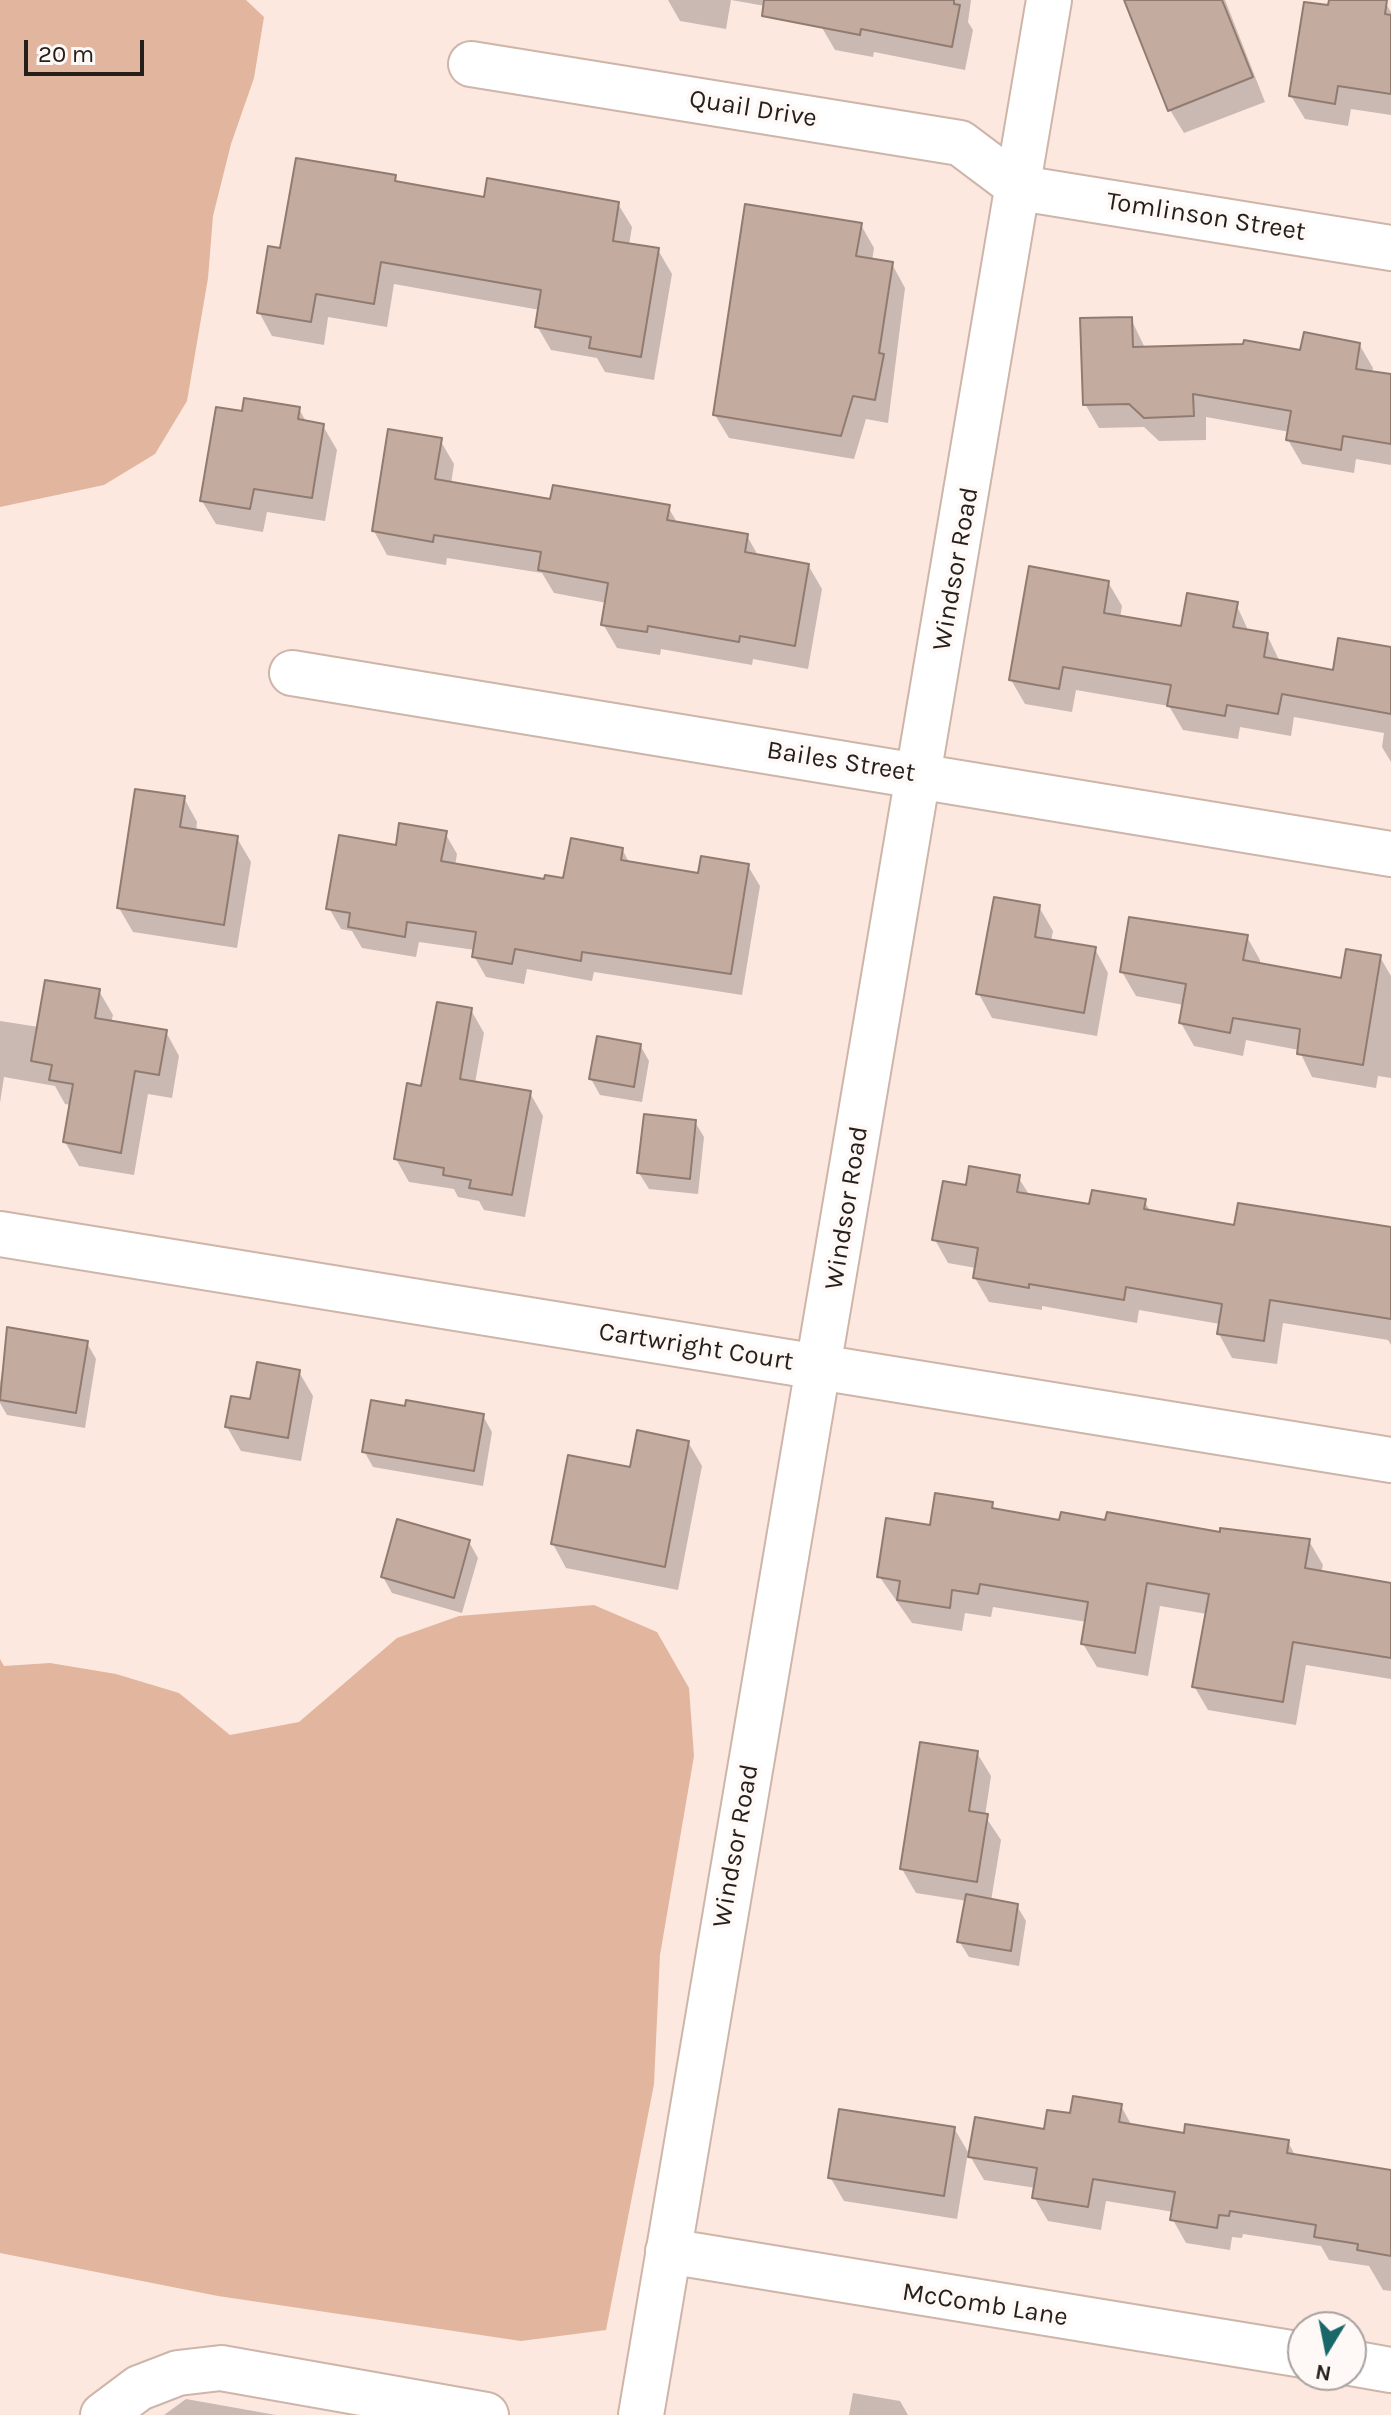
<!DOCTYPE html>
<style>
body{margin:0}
#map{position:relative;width:1391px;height:2415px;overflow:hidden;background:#fce8df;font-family:Karla,sans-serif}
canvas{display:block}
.north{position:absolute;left:1287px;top:2311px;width:80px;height:80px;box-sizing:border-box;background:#fef9f7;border:2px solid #a8a19e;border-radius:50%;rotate:190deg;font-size:22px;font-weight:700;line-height:32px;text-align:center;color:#261e19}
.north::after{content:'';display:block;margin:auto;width:28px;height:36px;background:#196769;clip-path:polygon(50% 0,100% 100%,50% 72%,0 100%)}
.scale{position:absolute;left:24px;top:40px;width:120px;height:36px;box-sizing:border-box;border:4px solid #261e19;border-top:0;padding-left:10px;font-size:24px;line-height:28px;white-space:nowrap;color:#261e19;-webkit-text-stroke:6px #fef9f7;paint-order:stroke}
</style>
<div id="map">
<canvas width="1391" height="2415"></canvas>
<div class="north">N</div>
<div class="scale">20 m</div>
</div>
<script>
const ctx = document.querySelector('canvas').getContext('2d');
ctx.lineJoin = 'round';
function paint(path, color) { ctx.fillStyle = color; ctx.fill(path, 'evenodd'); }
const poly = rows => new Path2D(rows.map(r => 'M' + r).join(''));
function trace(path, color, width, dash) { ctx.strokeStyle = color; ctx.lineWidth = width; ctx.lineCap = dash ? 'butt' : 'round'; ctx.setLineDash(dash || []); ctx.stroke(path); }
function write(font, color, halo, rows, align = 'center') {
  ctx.font = font + ' Karla,sans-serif'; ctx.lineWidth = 8; ctx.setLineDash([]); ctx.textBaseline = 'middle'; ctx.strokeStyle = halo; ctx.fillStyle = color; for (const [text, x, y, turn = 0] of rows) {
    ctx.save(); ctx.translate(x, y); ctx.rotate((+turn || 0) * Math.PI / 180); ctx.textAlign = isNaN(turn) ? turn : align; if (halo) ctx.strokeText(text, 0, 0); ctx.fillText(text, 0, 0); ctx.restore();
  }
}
const green = poly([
 [0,0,246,0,264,17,254,78,231,144,213,216,208,278,187,401,155,454,104,485,0,507],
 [594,1605,657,1632,689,1688,694,1756,660,1955,654,2084,606,2330,521,2341,218,2296,0,2253,0,1659,4,1666,50,1663,116,1674,179,1693,230,1735,299,1722,397,1638,459,1616]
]);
const shadow = poly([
 [668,0,731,0,726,29,680,21],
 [731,0,773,0,771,7],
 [785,0,971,0,968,22,973,30,965,70,874,52,873,57,835,50,821,26],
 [1136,0,1225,0,1265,102,1184,133,1170,110],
 [1331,0,1385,2,1391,12,1391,115,1351,109,1348,126,1305,119,1291,96],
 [395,177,398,184,485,199,618,204,632,227,629,245,658,250,672,274,654,380,605,372,597,358,551,350,537,326,540,310,394,284,387,327,328,317,324,345,272,336,259,312,281,251],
 [861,225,874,248,872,261,892,264,905,288,888,423,866,419,854,459,729,438,715,415],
 [1131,319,1145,348,1302,352,1359,344,1373,368,1372,373,1391,376,1391,465,1356,459,1354,473,1302,464,1288,440,1290,432,1206,417,1206,440,1159,441,1144,427,1099,428,1085,404],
 [299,409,307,423,323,426,337,450,325,521,267,512,263,532,216,524,202,501,243,414],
 [440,440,454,464,451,484,552,501,668,507,678,524,747,536,759,557,808,565,822,589,808,669,753,659,752,665,661,649,660,655,617,648,603,624,607,603,554,593,542,573,447,558,446,565,387,555,374,531],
 [1108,582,1122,606,1120,618,1182,629,1236,604,1249,632,1267,635,1280,662,1335,672,1391,649,1391,762,1382,747,1384,733,1294,717,1291,736,1240,727,1238,739,1183,730,1169,706,1076,690,1072,712,1025,704,1011,680],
 [184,798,197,822,196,832,237,838,251,862,237,948,133,932,119,908],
 [445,833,457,854,455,866,546,882,565,881,622,849,630,864,700,875,748,866,760,886,742,995,594,972,592,981,527,969,524,984,486,977,474,956,475,950,419,942,416,957,362,948,352,931,341,929,329,908,397,847],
 [1039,907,1053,931,1051,941,1095,949,1108,973,1097,1036,992,1018,979,994],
 [1247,937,1260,960,1260,965,1343,980,1380,957,1391,976,1391,1078,1378,1076,1376,1088,1312,1077,1299,1050,1246,1040,1243,1056,1194,1046,1181,1023,1184,1005,1136,996,1122,972],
 [99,991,113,1015,111,1023,166,1032,179,1056,172,1098,148,1094,134,1175,79,1166,65,1142,71,1105,65,1104,55,1086,4,1077,0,1103,0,1021,39,1027],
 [471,1010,484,1033,475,1083,530,1093,543,1116,525,1217,484,1210,479,1201,458,1197,454,1189,409,1182,396,1159,423,1088],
 [640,1045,649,1061,642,1102,600,1095,591,1079],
 [695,1122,704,1137,698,1194,649,1189,639,1173],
 [1018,1177,1030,1196,1091,1206,1144,1201,1151,1212,1391,1262,1391,1345,1388,1340,1283,1323,1277,1364,1232,1358,1219,1334,1220,1324,1139,1310,1137,1323,1042,1306,1042,1310,989,1302,975,1278,976,1268,948,1263,935,1240,968,1187],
 [9,1329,87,1343,96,1359,85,1428,7,1415,0,1403,0,1383],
 [299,1372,313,1396,301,1461,241,1451,227,1427,252,1402],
 [407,1408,483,1416,492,1432,483,1486,373,1467,364,1451],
 [688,1442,702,1466,678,1590,566,1568,553,1544,632,1470],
 [992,1504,995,1510,1061,1522,1107,1522,1309,1541,1323,1565,1321,1573,1391,1585,1391,1679,1306,1665,1296,1725,1208,1710,1194,1686,1207,1614,1160,1606,1148,1676,1097,1667,1083,1644,1087,1622,993,1607,991,1617,965,1613,962,1631,912,1623,879,1576,932,1527],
 [469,1542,478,1558,462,1613,392,1593,383,1577],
 [977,1753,991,1776,985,1816,1001,1840,991,1901,1017,1906,1026,1921,1019,1966,969,1957,959,1941,967,1901,916,1893,902,1869],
 [1121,2106,1132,2126,1185,2135,1288,2142,1296,2157,1391,2173,1391,2291,1383,2290,1369,2266,1329,2260,1321,2246,1243,2234,1242,2238,1232,2237,1230,2250,1186,2243,1173,2220,1174,2212,1106,2201,1101,2230,1048,2221,1034,2197,1036,2188,984,2180,970,2156,1045,2132,1072,2115],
 [954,2128,968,2152,957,2219,844,2201,830,2177],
 [853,2393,900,2401,908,2415,849,2415],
 [186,2399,276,2415,164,2415]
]);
const building = poly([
 [764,0,954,0,954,4,960,5,952,47,861,29,860,35,762,16,764,0],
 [1124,0,1222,0,1253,77,1168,111,1124,0],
 [1329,0,1387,0,1385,14,1391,15,1391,94,1338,86,1335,104,1289,96,1304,2,1328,5,1329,0],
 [296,158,396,175,395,181,484,197,487,178,619,202,613,241,659,248,641,357,589,348,591,337,535,327,541,290,381,262,374,304,316,294,311,322,257,313,268,246,280,248,296,158],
 [745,204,862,223,856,256,893,262,879,353,884,354,875,400,853,396,841,436,713,415,745,204],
 [1132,317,1133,347,1243,344,1244,340,1300,350,1304,332,1360,343,1356,369,1391,374,1391,444,1343,436,1341,450,1286,440,1291,411,1193,394,1194,416,1144,418,1129,404,1083,405,1080,318,1132,317],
 [244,398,300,407,298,419,324,424,312,498,254,489,250,509,200,501,216,407,242,411,244,398],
 [388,429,442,438,435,479,550,499,553,485,670,505,667,520,748,534,745,552,809,564,795,646,740,636,739,642,648,626,647,632,601,625,608,583,538,570,541,552,434,535,433,542,372,531,388,429],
 [1029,566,1109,581,1104,613,1181,626,1187,593,1238,602,1233,627,1268,633,1264,657,1333,670,1338,638,1391,647,1391,714,1282,694,1278,714,1227,705,1225,716,1167,706,1171,685,1063,667,1059,689,1009,680,1029,566],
 [135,789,185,796,180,827,238,836,224,925,117,908,135,789],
 [399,823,447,831,441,861,544,879,545,875,563,878,571,838,623,848,621,860,698,873,701,856,749,864,731,974,582,952,581,961,515,949,512,964,472,957,476,932,407,922,405,937,348,927,350,913,326,909,339,835,396,845,399,823],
 [994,897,1040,905,1035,937,1096,947,1084,1013,976,994,994,897],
 [1129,917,1248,935,1243,960,1341,978,1346,949,1381,955,1363,1065,1297,1054,1300,1029,1233,1018,1230,1033,1179,1023,1186,984,1120,972,1129,917],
 [45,980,100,989,95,1018,167,1030,159,1075,135,1071,121,1153,63,1142,73,1084,49,1080,52,1065,31,1061,45,980],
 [437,1002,472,1008,460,1079,531,1091,512,1195,469,1188,471,1180,443,1175,444,1168,394,1159,407,1083,421,1086,437,1002],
 [597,1036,641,1044,634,1087,589,1079,597,1036],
 [644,1114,696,1120,690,1179,637,1173,644,1114],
 [969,1166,1020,1175,1017,1192,1089,1204,1092,1190,1146,1199,1144,1209,1234,1225,1238,1203,1391,1227,1391,1319,1270,1300,1264,1341,1217,1334,1222,1304,1126,1287,1124,1300,1029,1284,1029,1288,973,1278,978,1248,932,1240,943,1181,966,1185,969,1166],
 [7,1327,88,1341,76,1413,0,1400,7,1327],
 [257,1362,300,1370,288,1438,225,1427,231,1396,250,1399,257,1362],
 [371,1400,405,1406,406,1400,484,1414,474,1471,362,1452,371,1400],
 [637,1430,689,1441,665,1567,551,1544,568,1455,630,1467,637,1430],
 [935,1493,993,1502,992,1508,1059,1520,1061,1512,1105,1520,1107,1512,1220,1532,1220,1528,1310,1539,1305,1568,1391,1583,1391,1658,1293,1642,1283,1702,1192,1687,1209,1594,1147,1583,1135,1653,1081,1644,1088,1602,980,1584,978,1594,952,1590,950,1608,897,1600,900,1581,877,1577,886,1518,930,1525,935,1493],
 [397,1519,470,1540,454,1598,381,1577,397,1519],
 [920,1742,978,1751,969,1811,988,1814,977,1882,900,1869,920,1742],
 [966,1894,1018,1904,1011,1951,957,1942,966,1894],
 [1073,2096,1122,2104,1119,2122,1184,2133,1185,2124,1289,2140,1287,2153,1391,2170,1391,2256,1357,2250,1358,2244,1314,2237,1316,2225,1230,2211,1229,2216,1219,2215,1217,2228,1170,2220,1175,2192,1093,2179,1088,2207,1032,2198,1037,2168,968,2157,975,2117,1044,2129,1047,2110,1070,2113,1073,2096],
 [839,2109,955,2127,944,2196,828,2178,839,2109]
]);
const minor = poly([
 [471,64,960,143,1020,188,1391,248],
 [292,673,1391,854],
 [0,1234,1391,1460],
 [668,2251,1303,2355],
 [1351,2363,1391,2370],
 [103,2415,139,2388,178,2373,221,2368,486,2415],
 [641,2415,1049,0]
]);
const streetNames = [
 ["Quail Drive",753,109,9],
 ["Tomlinson Street",1206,217,9],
 ["Windsor Road",956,569,-80],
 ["Bailes Street",841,762,9],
 ["Windsor Road",847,1208,-81],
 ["Cartwright Court",696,1347,9],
 ["Windsor Road",736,1846,-80],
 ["McComb Lane",985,2305,9]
];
paint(green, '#e2b59e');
paint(shadow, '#0003');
paint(building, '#c3aba0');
trace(building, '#917b70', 2);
trace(minor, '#cdb5aa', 48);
trace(minor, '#fff', 44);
write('26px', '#261e19', '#fef9f7', streetNames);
</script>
